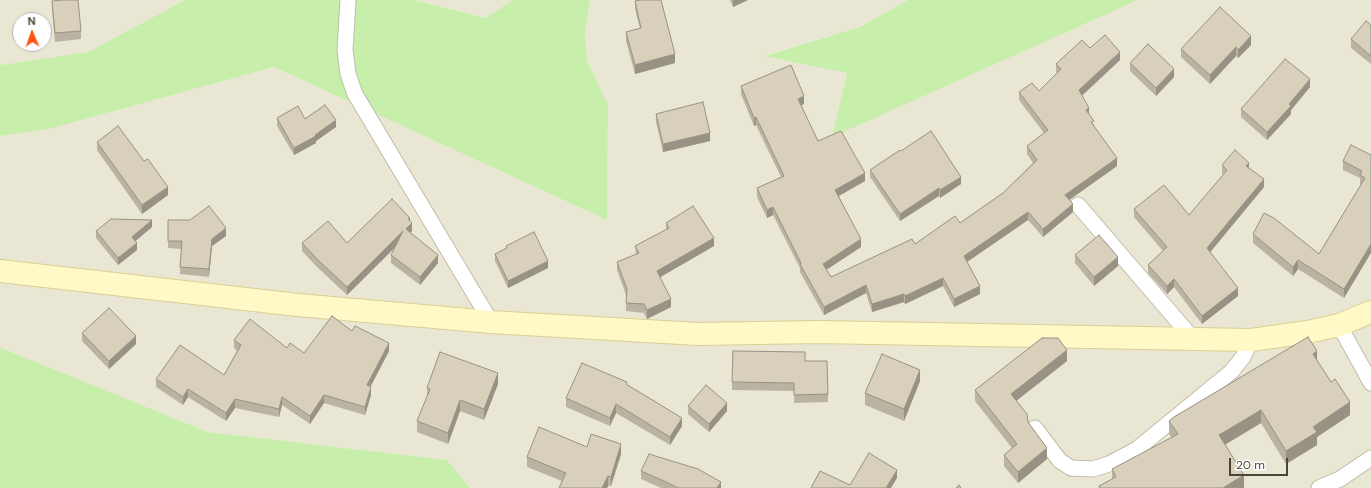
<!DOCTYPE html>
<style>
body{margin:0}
#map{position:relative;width:1371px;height:488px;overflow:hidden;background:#f5f3e7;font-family:"DM Sans",sans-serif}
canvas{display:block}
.north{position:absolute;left:12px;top:12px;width:40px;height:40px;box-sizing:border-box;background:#fff;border:1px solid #b6b4ae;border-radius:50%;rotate:358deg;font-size:11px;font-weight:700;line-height:16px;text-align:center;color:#494435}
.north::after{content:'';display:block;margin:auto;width:14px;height:18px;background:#ff5414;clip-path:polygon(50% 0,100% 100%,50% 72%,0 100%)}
.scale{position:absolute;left:1229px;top:458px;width:59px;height:18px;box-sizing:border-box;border:2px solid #494435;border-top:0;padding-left:5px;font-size:12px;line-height:14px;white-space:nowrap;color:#494435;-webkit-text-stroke:3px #fff;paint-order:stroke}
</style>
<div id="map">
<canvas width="1371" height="488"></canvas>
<div class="north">N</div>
<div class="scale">20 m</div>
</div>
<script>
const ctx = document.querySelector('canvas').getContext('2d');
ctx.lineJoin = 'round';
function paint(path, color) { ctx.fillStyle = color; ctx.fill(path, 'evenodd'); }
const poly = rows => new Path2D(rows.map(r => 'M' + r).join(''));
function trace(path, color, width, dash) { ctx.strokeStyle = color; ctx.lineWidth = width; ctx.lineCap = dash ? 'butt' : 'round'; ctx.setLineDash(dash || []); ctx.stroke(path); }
const residential = poly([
 [0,0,185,0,88,52,0,65],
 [20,20,44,20,44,44,20,44],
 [413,0,512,0,486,18],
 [590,0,908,0,860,27,765,55,847,73,832,136,1138,0,1371,0,1371,488,470,488,447,460,208,432,0,348,0,136,49,129,274,67,607,220,608,105,587,60,585,32]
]);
const green = poly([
 [185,0,413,0,486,18,512,0,590,0,585,32,587,60,608,105,607,220,274,67,49,129,0,136,0,65,88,52],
 [908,0,1138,0,832,137,847,73,764,56,860,27],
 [0,346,1,348,208,432,447,460,470,488,0,488]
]);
const street = poly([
 [348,0,345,50,348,74,355,94,491,322],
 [1078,205,1194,340],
 [1339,325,1371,383],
 [1035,428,1060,461,1071,468,1093,469,1109,464,1137,449,1232,371,1243,357,1251,340],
 [1319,488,1340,479,1371,458]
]);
const secondary = poly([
 [0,271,298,305,491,322,698,334,818,332,1251,340,1308,332,1339,325,1371,312]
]);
const wall = poly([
 [730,0,748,0,733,7],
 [52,1,81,31,81,39,55,42,52,9],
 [635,1,675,63,635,74,626,41,626,32,640,29,635,9],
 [1371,25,1371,64,1351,48,1351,39],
 [1251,45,1238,58,1236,56,1210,84,1181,57,1181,49],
 [1090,48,1120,60,1082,96,1094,126,1117,166,1069,200,1073,212,1043,237,1028,220,967,262,980,294,954,307,943,286,905,304,904,302,872,312,866,293,824,315,800,272,800,268,773,215,767,218,757,197,757,188,781,177,756,125,754,126,741,94,741,86,804,104,801,105,818,141,865,181,839,196,861,247,826,270,831,277,915,244,960,223,1003,193,1033,163,1027,154,1027,146,1044,133,1019,100,1019,92,1039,91,1057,73,1056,72,1056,64],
 [1130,63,1174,77,1156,96,1130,71],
 [1310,87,1291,110,1291,114,1267,140,1241,117,1241,109],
 [656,114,710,141,663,152,656,122],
 [277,118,305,119,336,127,316,141,316,143,294,155,277,126],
 [97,142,168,195,142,214,97,150],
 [901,151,961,184,940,198,939,196,900,221,870,177,870,170],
 [1371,155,1344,298,1298,269,1293,276,1253,243,1253,234,1319,254,1361,184,1360,184,1360,178,1343,170,1343,161],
 [1222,165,1249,168,1264,187,1210,252,1238,296,1202,324,1174,287,1167,294,1148,273,1148,265,1163,251,1134,217,1134,209,1189,215,1224,175,1222,173],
 [168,220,226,236,212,246,209,277,180,274,181,249,168,248],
 [410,221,412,231,410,233,438,263,420,285,391,263,391,255,395,248,347,295,318,268,302,251,302,243,347,243],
 [666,223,714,246,660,277,671,307,647,319,644,313,626,311,626,295,617,270,617,262,636,255,635,246,666,230],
 [152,227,135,241,137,250,118,265,96,238,96,231],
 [506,246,548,268,508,288,495,261,495,254,506,248],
 [1075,255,1118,266,1094,286,1075,263],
 [352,331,389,351,371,386,371,395,365,415,324,403,310,424,282,405,279,417,235,408,226,421,188,397,183,405,156,387,156,379,224,375,237,351,234,348,234,340,287,348,304,353],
 [82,333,136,344,109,369,82,341],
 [733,351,805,361,828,394,828,402,794,403,794,391,732,390],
 [1067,361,1016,401,1047,459,1018,483,1004,466,1004,455,1012,448,975,401,975,390],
 [1317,361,1350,415,1317,437,1317,445,1286,464,1261,423,1225,445,1244,488,1099,488,1099,486,1112,479,1112,469,1172,438,1169,434,1169,421],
 [920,381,904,421,865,405,865,393],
 [498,384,484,420,460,411,448,444,417,432,417,421,427,397,427,388],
 [627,385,682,426,670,445,616,413,610,426,566,407,566,398],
 [688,406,727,411,709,432,688,414],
 [621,454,611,486,608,486,607,488,559,488,562,481,527,467,527,457],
 [641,471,721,488,661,488,641,479]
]);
const shadedWall = poly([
 [733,0,748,0,733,7],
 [1251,36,1251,45,1238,58,1238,50],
 [1236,47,1236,56,1210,84,1210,75],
 [1120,52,1120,60,1079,98,1079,90],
 [675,54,675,63,635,74,635,65],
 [1174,69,1174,77,1156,96,1156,88],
 [1310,79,1310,87,1291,110,1291,114,1267,140,1267,132],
 [804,96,804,104,798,107,798,99],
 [1089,108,1089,116,1086,110],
 [756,117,756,125,754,126,754,118],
 [336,120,336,127,316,141,316,143,294,155,294,148],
 [710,133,710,141,663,152,663,144],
 [1117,158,1117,166,1065,203,1065,195],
 [1249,163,1249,170,1246,166],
 [865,173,865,181,835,198,835,190],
 [961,177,961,184,940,198,940,190],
 [1264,179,1264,187,1207,256,1207,248],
 [168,187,168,195,142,214,142,205],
 [939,188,939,196,900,221,900,214],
 [1073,204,1073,212,1043,237,1043,229],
 [773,207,773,215,767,218,767,210],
 [1028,212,1028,220,964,264,964,256],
 [410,218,410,225,412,223,412,231,406,237,406,229,408,219],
 [152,220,152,227,132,244,132,237],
 [226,228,226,236,212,246,209,277,209,269,212,239],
 [403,231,403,239,347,295,347,287],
 [714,238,714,246,657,279,657,271],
 [861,239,861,247,823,272,823,264],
 [137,243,137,250,118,265,118,258],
 [1371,244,1371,253,1344,298,1344,289],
 [438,255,438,263,420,285,420,277],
 [1118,257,1118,266,1094,286,1094,277],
 [1298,260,1298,269,1293,276,1293,267],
 [548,261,548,268,508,288,508,281],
 [943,278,943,286,905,304,905,296],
 [1174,279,1174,287,1167,294,1167,286],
 [866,285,866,293,824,315,824,307],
 [980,286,980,294,954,307,954,299],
 [1238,288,1238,296,1202,324,1202,316],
 [904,294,904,302,872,312,872,304],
 [671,299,671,307,647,319,647,310],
 [136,336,136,344,109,369,109,361],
 [389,343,389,351,367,393,367,385],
 [1067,350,1067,361,1011,405,1011,394],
 [1317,351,1317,364,1313,354],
 [920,370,920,381,904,421,904,409],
 [498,373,498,384,484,420,484,409],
 [371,387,371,395,365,415,365,407],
 [188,389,188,397,183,405,183,397],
 [324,395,324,403,310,424,310,416],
 [282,397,282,405,279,417,279,409],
 [235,399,235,408,226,421,226,413],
 [460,400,460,411,448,444,448,433],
 [1350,402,1350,415,1317,437,1317,445,1286,464,1286,451,1313,427],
 [727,403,727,411,709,432,709,424],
 [616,404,616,413,610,426,610,418],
 [1261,410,1261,423,1219,448,1219,435],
 [682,418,682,426,670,445,670,437],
 [621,444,621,454,611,486,611,477],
 [1047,448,1047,459,1018,483,1018,472],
 [897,470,897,478,891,488,886,488],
 [1244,475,1244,488,1223,488],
 [608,476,608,486,607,488,602,488],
 [721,482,721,488,717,488]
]);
const building = poly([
 [62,0,78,0,81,31,55,33,52,1,62,0],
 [640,0,661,0,675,54,635,65,626,32,641,28,635,1,640,0],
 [1220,7,1251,36,1238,50,1236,47,1210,75,1181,49,1220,7],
 [1366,21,1371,25,1371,56,1351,39,1366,21],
 [1105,35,1120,52,1079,90,1089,108,1086,110,1094,121,1091,122,1117,158,1065,195,1073,204,1043,229,1028,212,964,256,980,286,954,299,943,278,905,296,904,294,872,304,866,285,824,307,800,264,801,263,773,207,767,210,757,188,784,176,756,117,754,118,741,86,791,65,804,96,798,99,818,141,841,131,865,173,835,190,861,239,823,264,831,277,912,239,915,244,955,216,960,223,1003,193,1037,160,1027,146,1048,130,1019,92,1032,83,1039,91,1061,69,1056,64,1082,40,1090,48,1105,35],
 [1148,44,1174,69,1156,88,1130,63,1148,44],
 [1285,59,1310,79,1289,104,1291,106,1267,132,1241,109,1285,59],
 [703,102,710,133,663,144,656,114,703,102],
 [325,105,336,120,315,135,316,136,294,148,277,118,298,106,305,119,325,105],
 [118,126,144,161,148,159,168,187,142,205,97,142,118,126],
 [931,131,961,177,940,190,939,188,900,214,870,170,900,150,901,151,931,131],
 [1351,145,1371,155,1371,244,1344,289,1298,260,1293,267,1253,234,1264,213,1274,218,1319,254,1365,178,1360,175,1362,171,1343,161,1351,145],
 [1235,150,1249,163,1246,166,1264,179,1207,248,1238,288,1202,316,1174,279,1167,286,1148,265,1167,247,1134,209,1164,185,1189,215,1227,170,1222,165,1235,150],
 [392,199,410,218,408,219,412,223,406,229,438,255,420,277,391,255,403,231,347,287,318,260,302,243,328,221,347,243,392,199],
 [209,206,226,228,212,239,209,269,180,267,182,241,168,241,168,220,190,220,209,206],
 [693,206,714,238,657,271,671,299,647,310,644,304,626,303,627,289,617,262,639,253,635,246,669,228,666,223,693,206],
 [111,219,152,220,132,237,137,243,118,258,96,231,111,219],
 [534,232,548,261,508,281,495,254,507,248,506,246,534,232],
 [1099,235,1118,257,1094,277,1075,255,1099,235],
 [109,308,136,336,109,361,82,333,109,308],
 [332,316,352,331,355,326,389,343,367,385,371,387,365,407,324,395,310,416,282,397,279,409,235,399,226,413,188,389,183,397,156,379,180,345,224,375,241,345,234,340,250,319,287,348,290,343,304,353,332,316],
 [1308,337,1317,351,1313,354,1331,382,1335,379,1350,402,1313,427,1317,432,1286,451,1261,410,1219,435,1244,475,1223,488,1100,488,1099,486,1116,477,1112,469,1178,434,1169,421,1174,417,1308,337],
 [1042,338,1058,338,1067,350,1011,394,1027,414,1028,422,1047,448,1018,472,1004,455,1017,444,975,390,1042,338],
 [733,351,805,352,805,361,827,361,828,394,794,395,794,383,732,382,733,351],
 [440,352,498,373,484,409,460,400,448,433,417,421,430,389,427,388,440,352],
 [882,354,920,370,904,409,865,393,882,354],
 [582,363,627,382,626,384,682,418,670,437,616,404,610,418,566,398,582,363],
 [706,385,727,403,709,424,688,406,706,385],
 [539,427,587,447,591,434,621,444,611,477,608,476,602,488,559,488,566,473,527,457,539,427],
 [869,453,897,470,886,488,811,488,820,471,850,485,869,453],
 [649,454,698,469,721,482,717,488,678,488,666,482,641,471,649,454],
 [959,485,961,488,956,488,959,485]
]);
paint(residential, '#eae6d4');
paint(green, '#c7eeab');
trace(street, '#c2bca8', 17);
trace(secondary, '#dad091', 24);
trace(street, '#fff', 15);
trace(secondary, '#fff8c7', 22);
paint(wall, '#bab3a1');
paint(shadedWall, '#979283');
paint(building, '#d8d0bb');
trace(building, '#979283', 1);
</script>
